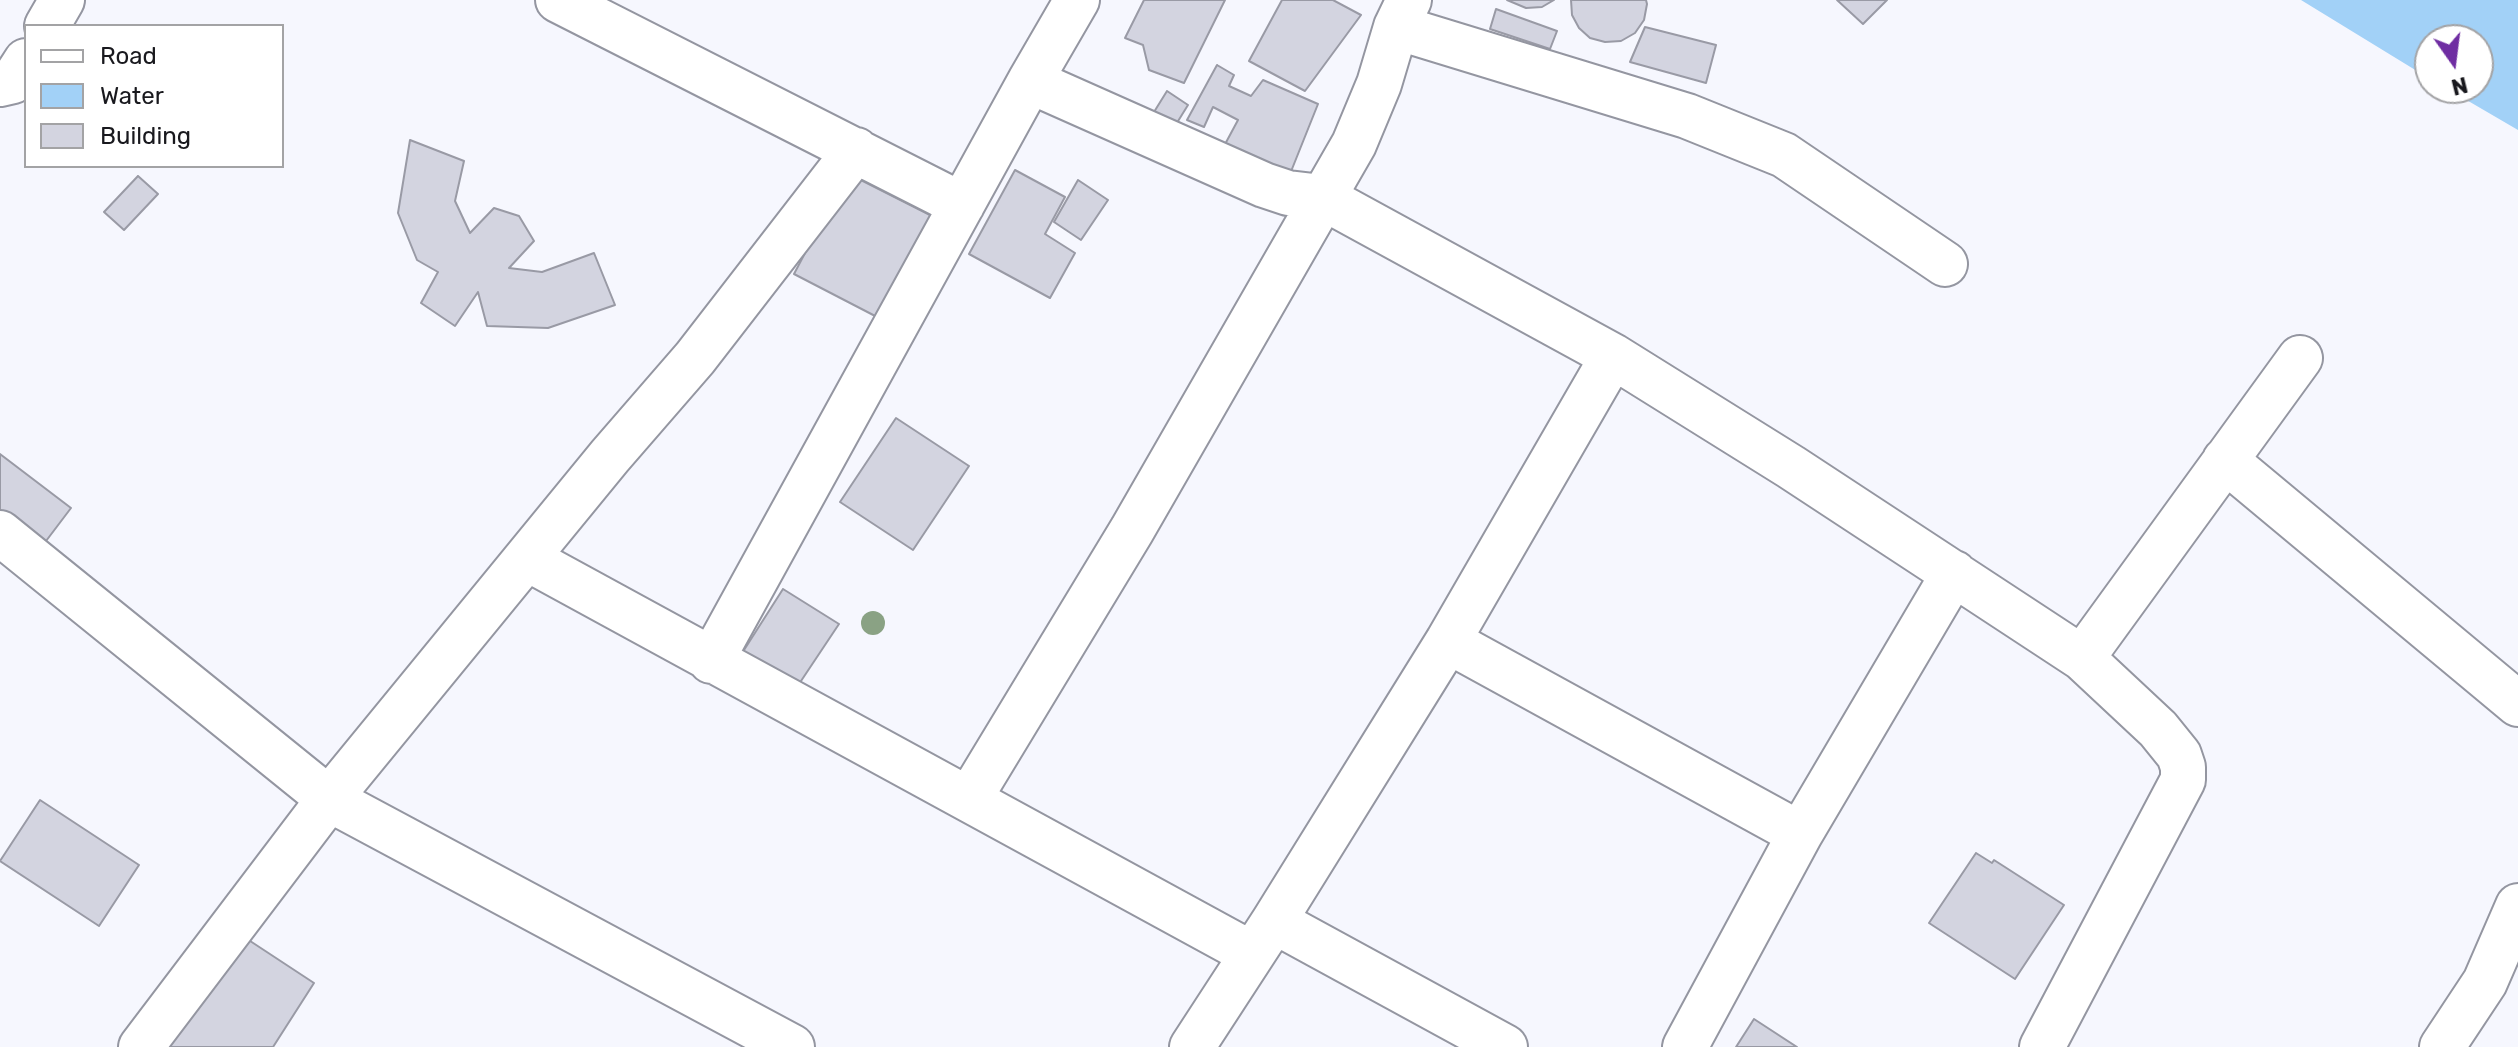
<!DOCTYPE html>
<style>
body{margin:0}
#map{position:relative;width:2518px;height:1047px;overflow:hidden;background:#f6f7fe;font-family:Rubik,sans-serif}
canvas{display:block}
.legend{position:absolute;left:24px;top:24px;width:260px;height:144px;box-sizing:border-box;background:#fff;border:2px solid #a3a3a5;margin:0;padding:10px 14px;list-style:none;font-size:24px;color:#19191e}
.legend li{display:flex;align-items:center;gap:16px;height:40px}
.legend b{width:40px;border:2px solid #a3a3a5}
.north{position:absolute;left:2414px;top:24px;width:80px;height:80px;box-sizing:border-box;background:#fff;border:2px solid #a3a3a5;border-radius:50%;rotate:166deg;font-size:22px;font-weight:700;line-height:32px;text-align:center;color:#19191e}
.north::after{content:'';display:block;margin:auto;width:28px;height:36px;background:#6f2da2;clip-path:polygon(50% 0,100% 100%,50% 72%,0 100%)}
</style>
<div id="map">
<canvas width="2518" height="1047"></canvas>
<ul class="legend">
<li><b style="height:10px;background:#fff"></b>Road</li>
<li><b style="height:22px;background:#a2d1f7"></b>Water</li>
<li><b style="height:22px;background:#d3d4e0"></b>Building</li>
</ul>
<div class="north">N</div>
</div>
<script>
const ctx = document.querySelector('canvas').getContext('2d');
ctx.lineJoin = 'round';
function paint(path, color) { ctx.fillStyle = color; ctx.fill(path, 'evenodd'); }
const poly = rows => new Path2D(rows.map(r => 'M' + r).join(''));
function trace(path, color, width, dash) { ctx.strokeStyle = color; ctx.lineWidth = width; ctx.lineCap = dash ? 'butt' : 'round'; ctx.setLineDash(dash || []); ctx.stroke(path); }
const water = poly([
 [2301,0,2518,0,2518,130,2446,88,2478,88,2478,40,2430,40,2430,79]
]);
const building = poly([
 [1144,0,1225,0,1184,83,1149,70,1143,45,1125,38,1144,0],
 [1282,0,1333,0,1361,15,1305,91,1249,61,1282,0],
 [1507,0,1554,0,1542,7,1526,8,1507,0],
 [1571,0,1646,0,1647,4,1644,20,1635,33,1621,41,1605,42,1590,38,1579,28,1572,15,1571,0],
 [1837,0,1887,0,1863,24,1837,0],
 [1496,9,1557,31,1550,49,1490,29,1496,9],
 [1645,27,1716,45,1706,83,1630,62,1645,27],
 [1217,65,1234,75,1229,86,1251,96,1263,80,1318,104,1290,174,1223,148,1238,120,1213,107,1204,127,1187,120,1217,65],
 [1167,91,1188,105,1175,126,1154,112,1167,91],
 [410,140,464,161,455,201,470,233,494,208,519,216,534,241,509,268,542,272,594,253,615,305,548,328,487,326,478,292,455,326,421,303,438,272,417,260,398,213,410,140],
 [1015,170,1065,197,1045,234,1075,253,1050,298,969,254,1015,170],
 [847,173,932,216,879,318,794,274,847,173],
 [138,176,158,194,124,230,104,212,138,176],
 [1078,180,1108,200,1081,240,1054,222,1078,180],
 [896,418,969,466,913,550,840,502,896,418],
 [0,454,71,508,43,545,0,512,0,454],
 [783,589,839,624,791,696,737,661,783,589],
 [40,800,139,865,99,926,0,861,40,800],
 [1976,853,1992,863,1994,860,2064,905,2015,979,1929,923,1976,853],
 [241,935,314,983,273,1047,169,1047,156,1038,241,935],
 [1754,1019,1797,1047,1736,1047,1754,1019]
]);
const street = poly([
 [558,0,962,205],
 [47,26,62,0],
 [1396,27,1687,116,1784,155,1945,264],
 [1030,81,1264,185,1288,193,1322,197,1613,356,1791,467,2082,658,2158,729,2179,755,2183,767,2183,780,2042,1047],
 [0,84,13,81,26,61],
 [2225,460,2518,704],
 [0,533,329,799,792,1047],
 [528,559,1252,954],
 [1448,641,1800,834],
 [2082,658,2300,358],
 [711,661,1030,81,1077,0],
 [969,799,1132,530,1354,144,1379,84,1396,27,1409,0],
 [1274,921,1505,1047],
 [141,1047,329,799,610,456,695,358,856,150],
 [1192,1047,1274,921,1448,641,1613,356],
 [1685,1047,1800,834,1954,573],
 [2442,1047,2485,982,2518,906]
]);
const trees = [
 [873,623]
];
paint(water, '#a2d1f7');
paint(building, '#d3d4e0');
trace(building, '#999aa5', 2);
trace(street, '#9496a1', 48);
trace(street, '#fff', 44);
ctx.fillStyle = '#8aa284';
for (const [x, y] of trees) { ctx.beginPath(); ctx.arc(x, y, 12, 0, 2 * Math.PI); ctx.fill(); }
</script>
